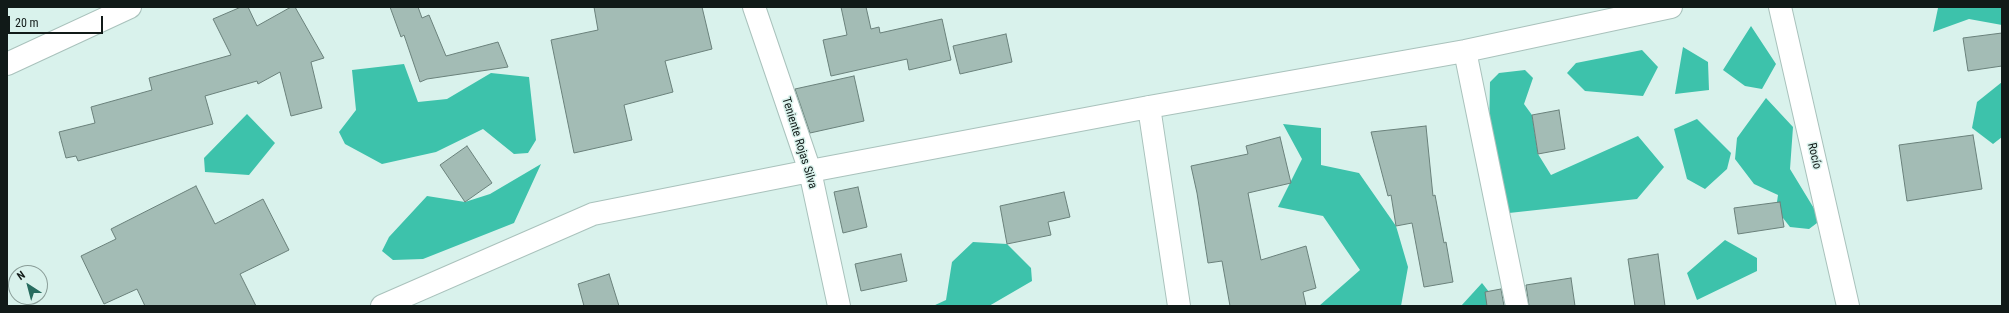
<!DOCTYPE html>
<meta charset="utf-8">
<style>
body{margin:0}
#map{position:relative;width:2009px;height:313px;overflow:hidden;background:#d9f2ec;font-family:"Roboto Condensed",sans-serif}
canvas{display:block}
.frame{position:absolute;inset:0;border:8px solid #111a18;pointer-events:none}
.north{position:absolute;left:8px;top:265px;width:40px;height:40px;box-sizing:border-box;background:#d9f2ec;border:1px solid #899c97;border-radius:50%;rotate:324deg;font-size:11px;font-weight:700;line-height:16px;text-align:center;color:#111a18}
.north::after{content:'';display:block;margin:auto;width:14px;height:18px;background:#276c5f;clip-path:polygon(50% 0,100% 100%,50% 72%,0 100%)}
.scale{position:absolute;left:8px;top:16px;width:95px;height:18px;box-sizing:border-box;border:2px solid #111a18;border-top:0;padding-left:5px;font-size:12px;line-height:14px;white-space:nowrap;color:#111a18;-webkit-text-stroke:3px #d9f2ec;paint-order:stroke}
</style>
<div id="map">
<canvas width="2009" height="313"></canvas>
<div class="frame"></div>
<div class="north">N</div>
<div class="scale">20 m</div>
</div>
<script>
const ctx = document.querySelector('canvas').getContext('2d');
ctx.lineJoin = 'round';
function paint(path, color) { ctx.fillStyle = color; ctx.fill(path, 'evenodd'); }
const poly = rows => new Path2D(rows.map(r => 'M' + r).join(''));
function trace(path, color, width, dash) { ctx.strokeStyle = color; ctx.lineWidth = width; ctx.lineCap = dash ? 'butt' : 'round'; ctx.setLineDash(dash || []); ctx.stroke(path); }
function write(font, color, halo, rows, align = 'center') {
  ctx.font = font + ' "Roboto Condensed",sans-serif'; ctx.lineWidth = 3; ctx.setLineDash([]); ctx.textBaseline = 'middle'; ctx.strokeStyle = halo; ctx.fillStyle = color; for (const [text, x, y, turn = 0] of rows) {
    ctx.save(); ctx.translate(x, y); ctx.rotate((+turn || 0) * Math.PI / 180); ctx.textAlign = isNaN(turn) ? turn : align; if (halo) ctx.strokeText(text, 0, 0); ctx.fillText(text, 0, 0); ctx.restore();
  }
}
const forest = poly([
 [1943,7,2002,7,2002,25,1969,19,1933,32,1938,8],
 [1751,26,1776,64,1762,89,1745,86,1723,70],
 [1683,47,1708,62,1709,90,1675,94],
 [1642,50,1658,67,1643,96,1585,91,1567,73,1576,63],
 [404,64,418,102,447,99,491,73,529,77,536,140,528,153,514,154,483,129,436,152,382,164,345,144,339,132,356,110,352,70],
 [1525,70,1533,78,1524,104,1532,115,1538,154,1551,175,1638,136,1664,167,1637,199,1509,213,1489,136,1490,82,1499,73],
 [2002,82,2002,137,1993,144,1972,128,1977,102],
 [1766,98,1793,127,1790,169,1821,220,1809,229,1790,227,1776,209,1778,195,1754,184,1735,159,1737,138],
 [247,114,275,143,249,175,205,172,204,158],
 [1697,119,1731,153,1727,169,1705,189,1687,179,1674,129],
 [1283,124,1321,128,1321,165,1359,173,1396,226,1408,267,1401,306,1319,306,1360,270,1323,216,1278,207,1302,159],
 [541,164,514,223,423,259,393,260,382,251,389,237,427,196,465,202,490,194],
 [1725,240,1757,258,1757,271,1697,300,1687,273],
 [973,242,1007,244,1031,268,1032,281,989,306,933,306,946,300,952,262],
 [1482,283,1500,306,1461,306]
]);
const building = poly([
 [241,7,248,7,257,26,291,7,295,7,324,58,311,62,322,108,291,116,280,72,258,84,257,81,205,96,213,124,78,161,76,156,66,158,59,132,95,123,91,107,152,90,149,78,231,55,213,19,241,7],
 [390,7,418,7,422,18,429,15,446,56,498,42,508,67,427,79,420,82,404,35,401,37,390,7],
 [594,7,702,7,712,49,665,61,673,92,624,105,632,140,574,153,551,40,598,30,594,7],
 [841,7,866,7,871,29,879,27,880,33,942,19,951,60,909,70,907,59,831,76,823,40,847,35,841,7],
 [2002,33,2002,66,1968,71,1963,38,2002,33],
 [1006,34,1012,62,960,74,953,46,1006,34],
 [854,76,864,121,810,133,795,89,854,76],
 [1559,110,1565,149,1538,154,1532,115,1559,110],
 [1426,126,1433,196,1435,195,1444,243,1446,242,1453,282,1424,287,1412,223,1396,226,1391,195,1388,196,1371,132,1426,126],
 [1973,135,1982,189,1907,201,1899,145,1973,135],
 [1280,137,1291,183,1248,193,1261,260,1306,246,1316,288,1303,292,1306,306,1230,306,1222,261,1208,263,1197,193,1191,166,1248,154,1246,146,1280,137],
 [467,146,492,183,465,202,440,165,467,146],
 [196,186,215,224,263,199,289,250,240,274,256,306,145,306,137,289,104,304,81,256,116,239,111,229,196,186],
 [858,187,867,227,843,233,834,192,858,187],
 [1064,192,1070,217,1048,222,1051,235,1007,244,1000,206,1064,192],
 [1780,202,1784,227,1738,234,1734,208,1780,202],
 [901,254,907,281,861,291,855,264,901,254],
 [1658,254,1665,306,1635,306,1628,259,1658,254],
 [609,274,619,306,584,306,578,284,609,274],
 [1571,278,1575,306,1529,306,1526,285,1571,278],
 [1501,289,1504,306,1487,306,1485,292,1501,289]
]);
const minor = poly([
 [754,7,810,171,839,306],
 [1465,51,1517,306],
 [7,64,130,7],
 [1149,107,1179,306],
 [382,306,593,214,810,171,1149,107,1465,51,1671,7]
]);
const major = poly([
 [1780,7,1848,306]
]);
const streetNames = [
 ["Teniente Rojas Silva",799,143,73],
 ["Rocío",1814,156,77]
];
paint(forest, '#3dc2ab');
paint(building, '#a3bcb5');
trace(building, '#6a817b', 1);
trace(minor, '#a9c2bc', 24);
trace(major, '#a9c2bc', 24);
trace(minor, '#fff', 22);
trace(major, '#fff', 22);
write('12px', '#111a18', '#d9f2ec', streetNames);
</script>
